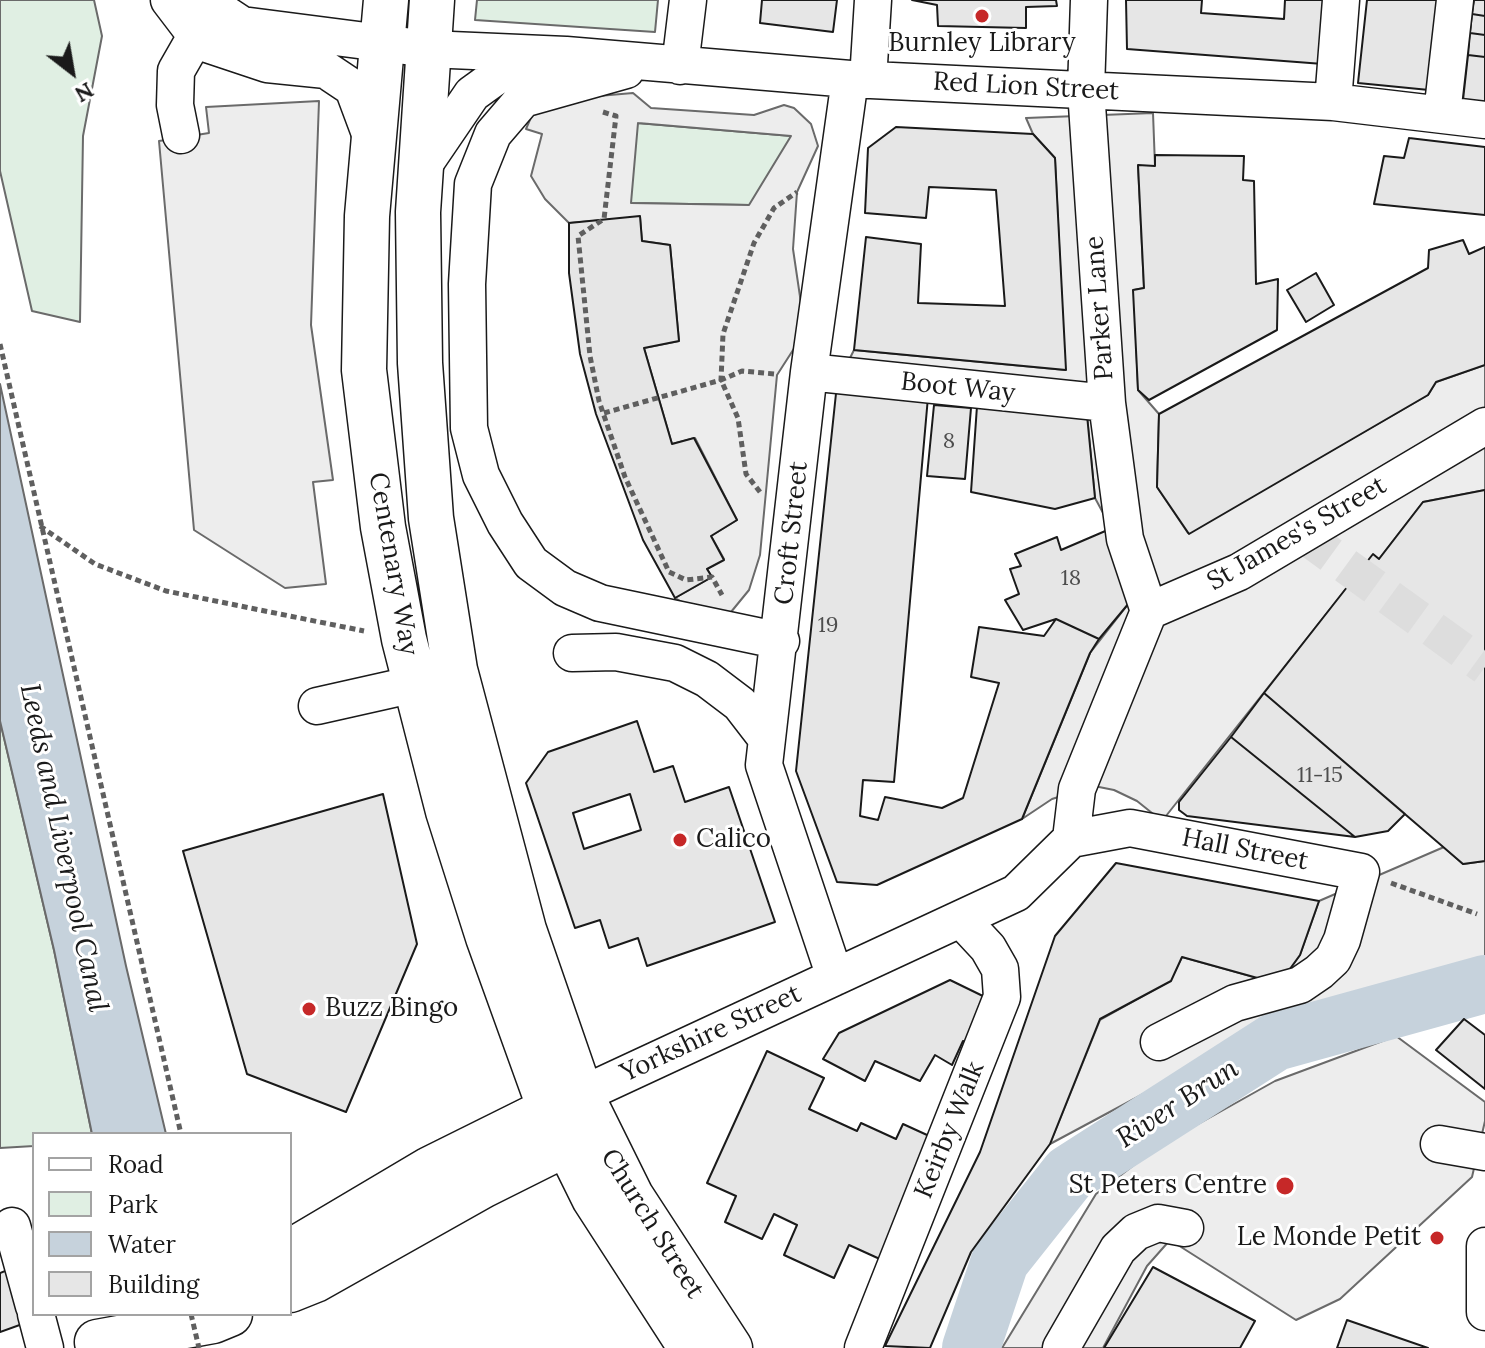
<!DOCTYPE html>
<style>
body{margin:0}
#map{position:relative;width:1485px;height:1348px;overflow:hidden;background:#fff;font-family:Lora,serif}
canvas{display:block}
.legend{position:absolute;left:32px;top:1132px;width:260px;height:184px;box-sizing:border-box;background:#fff;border:2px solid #a3a3a3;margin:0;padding:10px 14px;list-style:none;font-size:24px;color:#1a1a1a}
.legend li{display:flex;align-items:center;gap:16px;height:40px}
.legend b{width:40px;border:2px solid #a3a3a3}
.north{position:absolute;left:32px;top:32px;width:80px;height:80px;-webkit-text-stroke:6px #fff;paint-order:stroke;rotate:149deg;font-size:22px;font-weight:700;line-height:32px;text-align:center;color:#1a1a1a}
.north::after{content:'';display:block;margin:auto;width:28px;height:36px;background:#1a1a1a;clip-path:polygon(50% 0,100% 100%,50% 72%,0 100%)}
</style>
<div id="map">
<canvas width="1485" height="1348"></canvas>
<ul class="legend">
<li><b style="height:10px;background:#fff"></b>Road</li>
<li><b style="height:22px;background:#e0efe3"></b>Park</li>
<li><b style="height:22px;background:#c6d2dc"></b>Water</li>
<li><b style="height:22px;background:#e6e6e6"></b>Building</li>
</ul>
<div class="north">N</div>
</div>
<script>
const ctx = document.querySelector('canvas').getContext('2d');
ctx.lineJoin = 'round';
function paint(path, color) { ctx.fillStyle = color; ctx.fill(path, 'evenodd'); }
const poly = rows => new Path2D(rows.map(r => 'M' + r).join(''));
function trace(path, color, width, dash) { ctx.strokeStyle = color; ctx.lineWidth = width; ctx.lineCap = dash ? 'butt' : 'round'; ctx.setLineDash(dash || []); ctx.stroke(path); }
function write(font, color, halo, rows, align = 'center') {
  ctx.font = font + ' Lora,serif'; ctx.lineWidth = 6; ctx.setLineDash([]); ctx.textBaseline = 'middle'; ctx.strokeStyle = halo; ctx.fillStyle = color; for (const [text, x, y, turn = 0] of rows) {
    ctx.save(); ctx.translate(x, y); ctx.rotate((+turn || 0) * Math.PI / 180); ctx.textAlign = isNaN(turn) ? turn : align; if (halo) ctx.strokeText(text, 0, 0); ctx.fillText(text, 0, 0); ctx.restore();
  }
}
const green = poly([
 [0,0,94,0,102,36,83,136,80,322,32,311,0,171,0,0],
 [477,0,658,0,655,32,475,20,477,0],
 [637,123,792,136,750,205,630,203,637,123],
 [0,721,54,950,92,1134,34,1134,34,1146,0,1148,0,721]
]);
const parking = poly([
 [633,93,651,108,754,115,784,105,794,108,811,124,818,146,797,192,793,249,802,310,795,347,777,375,760,555,749,590,731,612,703,614,675,598,712,577,707,569,724,559,711,536,737,520,695,438,672,444,644,348,679,341,670,245,642,241,640,217,569,223,545,199,531,176,542,134,526,129,532,115,552,100,633,93],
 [638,123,791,136,749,205,631,203,638,123],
 [319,101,311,325,333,480,313,482,326,584,285,588,194,530,159,141,209,133,206,107,319,101],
 [1153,113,1155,166,1138,166,1144,288,1134,290,1138,390,1159,414,1157,487,1188,533,1428,395,1436,382,1485,365,1485,490,1423,502,1379,559,1373,555,1162,821,1137,801,1114,790,1094,786,1052,799,1022,819,1090,653,1129,603,1109,524,1095,498,1087,416,837,384,854,350,1065,370,1055,158,1033,134,1026,118,1153,113],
 [1444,847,1463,864,1485,861,1485,970,1374,997,1304,1021,1285,1018,1050,1144,1100,1020,1170,981,1182,957,1279,984,1300,955,1319,901,1444,847],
 [1396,1036,1485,1102,1485,1121,1472,1177,1340,1299,1296,1320,1170,1240,1147,1266,1103,1348,1002,1348,1096,1194,1159,1146,1275,1081,1396,1036]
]);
const water = poly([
 [0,384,126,966,166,1134,92,1134,54,950,0,721,0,384]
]);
const river = poly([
 [971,1348,1000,1261,1069,1174,1275,1042,1485,984]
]);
const building = poly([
 [762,0,837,0,833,32,760,23,762,0],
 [912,0,1056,0,1057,6,1026,7,1026,28,938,26,937,5,912,0],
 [1126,0,1202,0,1201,13,1284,19,1285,0,1327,0,1323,64,1127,49,1126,0],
 [1367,0,1438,0,1429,90,1358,83,1367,0],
 [1474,0,1485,0,1485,16,1472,14,1474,0],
 [1472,14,1485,16,1485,35,1470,33,1472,14],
 [1470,33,1485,35,1485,57,1468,55,1470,33],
 [1468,55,1485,57,1485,112,1462,109,1468,55],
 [896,127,1033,134,1055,158,1066,370,854,350,866,237,921,244,918,303,1005,306,996,190,929,187,926,218,865,213,868,148,896,127],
 [1409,138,1485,147,1485,215,1374,204,1384,156,1404,158,1409,138],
 [1155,155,1244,156,1243,180,1254,181,1256,284,1278,279,1277,330,1149,400,1138,390,1133,290,1144,288,1138,165,1155,166,1155,155],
 [640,216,642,241,670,245,679,341,644,348,672,444,694,438,737,520,711,536,724,560,707,569,712,577,675,598,643,540,596,414,580,354,569,273,569,223,640,216],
 [1463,240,1469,254,1485,247,1485,365,1436,382,1428,395,1189,534,1157,487,1159,414,1428,268,1429,250,1463,240],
 [1316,273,1334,305,1306,322,1287,290,1316,273],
 [837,384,928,397,894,782,863,780,860,816,878,820,885,797,942,808,963,798,999,683,971,677,979,627,1044,636,1056,619,1099,639,1090,653,1022,819,877,885,837,882,796,771,837,384],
 [934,405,971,408,965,479,927,476,934,405],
 [977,406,1087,415,1095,498,1055,509,971,492,977,406],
 [1485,490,1485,861,1463,864,1264,693,1373,554,1379,559,1423,502,1485,490],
 [1110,529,1129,603,1099,639,1056,619,1023,630,1005,600,1019,594,1010,569,1021,566,1015,554,1057,537,1061,550,1110,529],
 [1264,693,1405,814,1388,831,1355,837,1231,737,1264,693],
 [637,721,654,772,673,766,685,802,729,787,775,922,647,966,638,938,609,948,600,920,575,928,526,783,548,752,637,721],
 [630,794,641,830,584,849,573,813,630,794],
 [1231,737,1355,837,1187,816,1179,810,1179,802,1231,737],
 [383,794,417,944,346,1112,247,1074,183,851,383,794],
 [1116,863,1319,901,1300,955,1279,984,1182,957,1171,981,1100,1019,1050,1144,971,1252,930,1348,885,1346,980,1152,1055,936,1116,863],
 [950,980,989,999,970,1044,963,1041,952,1065,935,1055,920,1081,875,1061,865,1081,823,1059,839,1033,950,980],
 [1464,1019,1485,1035,1485,1089,1436,1050,1464,1019],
 [767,1051,824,1078,809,1109,857,1131,861,1123,896,1139,903,1124,938,1140,882,1260,849,1245,834,1278,784,1255,797,1225,774,1214,762,1239,725,1222,736,1196,707,1183,767,1051],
 [15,1267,28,1322,0,1332,0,1273,15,1267],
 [1153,1267,1255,1321,1240,1348,1104,1348,1153,1267],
 [1347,1320,1428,1348,1337,1348,1347,1320]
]);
const minorTunnel = poly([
 [1302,534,1485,667]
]);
const path = poly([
 [603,112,616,116,604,219,578,236,590,356,599,401,625,477,669,572,686,580,712,577,722,595],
 [0,344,181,1134],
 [604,413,721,380,723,334,754,243,774,208,797,192],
 [760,492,746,474,738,418,721,380,742,371,775,374],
 [40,526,95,564,166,591,364,631],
 [1391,883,1477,914]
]);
const minor = poly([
 [169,0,201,42,267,64,326,70,353,88,372,139],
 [204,0,242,25,428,49,566,55,850,79,1333,102,1485,120],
 [1089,0,1086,90,1107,403,1125,539,1149,611],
 [680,66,688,0],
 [626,70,523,99,493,134,473,184,467,284,469,428,481,475,505,523,531,563,565,588,600,603,781,641],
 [868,80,873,0],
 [1333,102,1341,0],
 [1442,114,1455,0],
 [181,135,175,105,176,71,196,36],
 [423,166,472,94,508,68,541,61],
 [809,372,1107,403],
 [572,653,616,652,675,663,707,679,740,704,767,739],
 [317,706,415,684],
 [1071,839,1077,789,1149,611,1239,572,1485,426],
 [835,977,764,765,809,372,850,79],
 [581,1095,1016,893,1071,839,1130,828,1361,872,1342,940,1333,959,1319,972,1300,985,1235,1003,1159,1042],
 [1439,1144,1485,1152],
 [12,1226,34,1306],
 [1485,1246,1485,1312],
 [36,1314,45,1348],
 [863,1348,1002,997,1000,969,988,948,961,919],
 [1061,1348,1118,1249,1136,1232,1158,1223,1185,1228]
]);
const major = poly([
 [386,0,367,216,364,370,383,527,404,639,448,811,488,937,550,1109,594,1198,691,1348],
 [432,0,418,212,420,363,431,518,455,670,524,930,581,1095,631,1196,730,1348],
 [290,1252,430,1169,575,1097],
 [290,1290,315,1280,482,1186,592,1131],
 [97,1342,213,1321,230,1314]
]);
const pathBridge = poly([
 [191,1314,199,1348]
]);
const markers = [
 [982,16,8,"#c62828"],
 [680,840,8,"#c62828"],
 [309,1009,8,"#c62828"],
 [1285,1186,10,"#c62828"],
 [1437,1238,8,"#c62828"]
];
const numberNames = [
 ["8",949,442],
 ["18",1071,579],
 ["19",828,626],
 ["11-15",1320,776]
];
const poiNames = [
 ["Burnley Library",982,44,"center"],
 ["Calico",696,840],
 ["Buzz Bingo",325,1009],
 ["St Peters Centre",1267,1186,"right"],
 ["Le Monde Petit",1421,1238,"right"]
];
const streetNames = [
 ["Red Lion Street",1026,87,3],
 ["Parker Lane",1100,308,-94],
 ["Boot Way",958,388,6],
 ["Croft Street",792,533,-84],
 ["St James's Street",1297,534,-30],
 ["Centenary Way",393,564,80],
 ["Hall Street",1245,850,11],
 ["Yorkshire Street",711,1034,-25],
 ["Keirby Walk",950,1130,-68],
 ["Church Street",652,1224,58]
];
const waterNames = [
 ["Leeds and Liverpool Canal",63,848,78],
 ["River Brun",1178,1104,-33]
];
paint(green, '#e0efe3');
trace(green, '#6a6a6a', 2);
paint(parking, '#ededed');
trace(parking, '#6a6a6a', 2);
paint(water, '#c6d2dc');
trace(water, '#6a6a6a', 2);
trace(river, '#c6d2dc', 58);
paint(building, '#e6e6e6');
trace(building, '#1a1a1a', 2);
trace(minorTunnel, '#ddd', 36, [36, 18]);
trace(minor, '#1a1a1a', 39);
trace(major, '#1a1a1a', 47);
trace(path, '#5f5f5f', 5, [6, 4]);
trace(minor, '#fff', 36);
trace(major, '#fff', 44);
trace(pathBridge, '#5f5f5f', 5, [6, 4]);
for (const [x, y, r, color] of markers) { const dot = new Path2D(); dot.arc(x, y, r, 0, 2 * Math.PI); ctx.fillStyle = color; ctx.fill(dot); trace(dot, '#fff', 3); }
write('22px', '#4d4d4d', null, numberNames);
write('26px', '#1a1a1a', '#fff', poiNames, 'left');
write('26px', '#1a1a1a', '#fff', streetNames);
write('italic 28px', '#1a1a1a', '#fff', waterNames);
</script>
